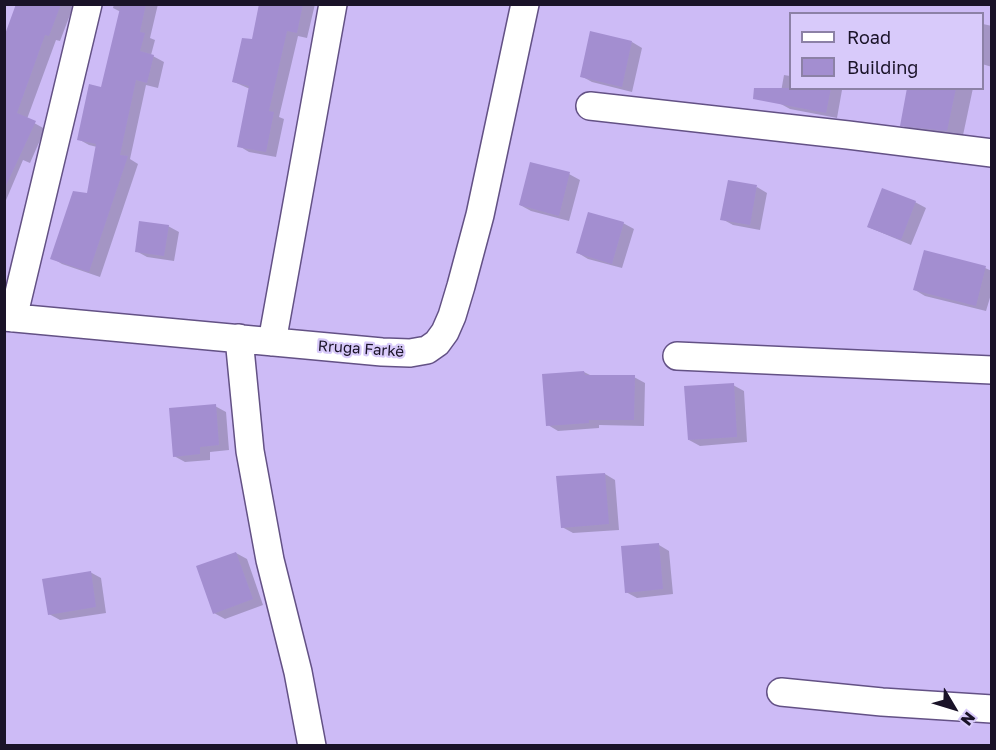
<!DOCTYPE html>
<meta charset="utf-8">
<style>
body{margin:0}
#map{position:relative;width:996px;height:750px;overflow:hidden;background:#cdbbf6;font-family:"Golos Text",sans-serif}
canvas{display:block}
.frame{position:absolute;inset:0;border:6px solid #1a1328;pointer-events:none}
.legend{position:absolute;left:789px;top:12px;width:195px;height:78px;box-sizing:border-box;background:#d8cafa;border:2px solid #8c81a6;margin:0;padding:8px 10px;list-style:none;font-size:18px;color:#1a1328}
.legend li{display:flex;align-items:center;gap:12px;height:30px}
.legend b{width:30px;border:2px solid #8c81a6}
.north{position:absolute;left:924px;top:678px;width:60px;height:60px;-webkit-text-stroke:4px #d8cafa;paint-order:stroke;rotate:128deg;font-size:16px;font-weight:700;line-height:24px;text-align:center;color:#1a1328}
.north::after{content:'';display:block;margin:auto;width:21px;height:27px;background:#1a1328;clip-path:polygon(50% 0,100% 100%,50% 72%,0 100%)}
</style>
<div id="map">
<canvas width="996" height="750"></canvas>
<div class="frame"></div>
<ul class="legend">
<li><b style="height:8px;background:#fff"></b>Road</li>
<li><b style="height:16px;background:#a38ed0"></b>Building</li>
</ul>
<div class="north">N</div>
</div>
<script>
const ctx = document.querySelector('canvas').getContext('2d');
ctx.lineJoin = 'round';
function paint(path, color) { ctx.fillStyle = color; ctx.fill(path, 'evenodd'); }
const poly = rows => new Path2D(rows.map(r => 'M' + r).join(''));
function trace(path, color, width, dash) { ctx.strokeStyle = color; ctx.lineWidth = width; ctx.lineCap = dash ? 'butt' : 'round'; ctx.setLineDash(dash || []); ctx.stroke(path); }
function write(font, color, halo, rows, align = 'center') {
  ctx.font = font + ' "Golos Text",sans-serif'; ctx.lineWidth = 4.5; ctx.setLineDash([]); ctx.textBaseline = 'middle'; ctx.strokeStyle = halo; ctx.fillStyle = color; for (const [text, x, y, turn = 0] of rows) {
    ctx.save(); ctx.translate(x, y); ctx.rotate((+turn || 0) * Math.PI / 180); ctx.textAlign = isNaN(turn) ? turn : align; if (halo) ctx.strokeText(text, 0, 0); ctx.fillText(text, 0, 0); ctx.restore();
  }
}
const shadow = poly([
 [18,4,69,4,73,7,60,41,56,40,27,119,45,129,30,163,23,160,4,205,4,41],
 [114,4,158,4,150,38,155,40,151,55,164,62,158,88,146,85,130,159,138,164,100,277,62,264,52,258,88,195,97,147,89,145,78,139,102,88,121,12,113,8],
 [260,4,315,4,307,38,298,36,279,117,284,119,276,157,249,152,239,146,250,89,234,82,253,41],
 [983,24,992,26,992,67,982,64],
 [632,42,642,48,632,92,592,82,581,76],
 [784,75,790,76,790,88,839,88,842,90,837,118,790,109,779,103],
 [909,88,973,88,962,140,917,134,902,125],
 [569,174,580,180,569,221,531,211,520,205],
 [757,187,767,193,760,230,733,225,722,219],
 [915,202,926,208,911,245,868,227],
 [623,223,634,229,622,268,588,259,578,253],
 [168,226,179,232,174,261,147,257,136,251],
 [985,268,992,271,992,291,986,311,925,296,915,290],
 [584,372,592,376,634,377,645,383,644,426,599,425,599,428,558,431,548,425],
 [733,385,744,391,747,442,700,446,689,440],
 [215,406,226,412,229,450,210,452,210,460,185,462,174,456],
 [605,474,615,480,619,530,573,533,562,527],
 [659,545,669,551,673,594,637,598,626,592],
 [236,553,247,559,263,605,225,619,214,613],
 [90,572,101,578,106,613,60,620,49,614]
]);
const building = poly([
 [16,4,61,4,49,36,45,35,17,113,36,121,4,190,4,37],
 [121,4,146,4,140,32,145,33,140,51,154,55,147,83,136,80,120,155,128,156,89,272,50,259,73,191,87,193,96,144,77,140,89,84,101,87],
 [259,4,303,4,297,33,287,31,269,111,274,112,266,152,237,147,249,86,232,82,242,38,252,39],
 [590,31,632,41,622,87,580,77],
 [754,88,831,88,826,113,753,99],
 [907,88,956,88,947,131,900,126],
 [530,162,570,172,559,216,519,205],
 [728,180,757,185,750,225,720,220],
 [882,188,916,201,901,240,867,227],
 [588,212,624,222,612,264,576,253],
 [139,221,169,225,164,256,135,252],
 [924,250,986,266,976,306,913,290],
 [584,371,585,375,635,375,634,420,589,420,589,423,546,426,542,374],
 [734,383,737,437,688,440,684,386],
 [216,404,219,445,200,447,200,454,173,457,169,408],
 [605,473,609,524,561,528,556,476],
 [659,543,663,589,625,593,621,546],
 [236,552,253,599,213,614,196,566],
 [91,571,96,607,48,615,42,579]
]);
const minor = poly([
 [590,106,848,135,992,153],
 [4,317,382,352,410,353,427,350,437,343,445,332,452,316,461,286,480,215,525,4],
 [13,318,88,4],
 [239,338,250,451,270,560,298,672,312,746],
 [272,342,333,4],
 [677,356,992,370],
 [781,692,882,702,992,709]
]);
const streetNames = [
 ["Rruga Farkë",361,349,4]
];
paint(shadow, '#0003');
paint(building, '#a38ed0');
trace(minor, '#635185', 30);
trace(minor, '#fff', 27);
write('15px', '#1a1328', '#d8cafa', streetNames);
</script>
